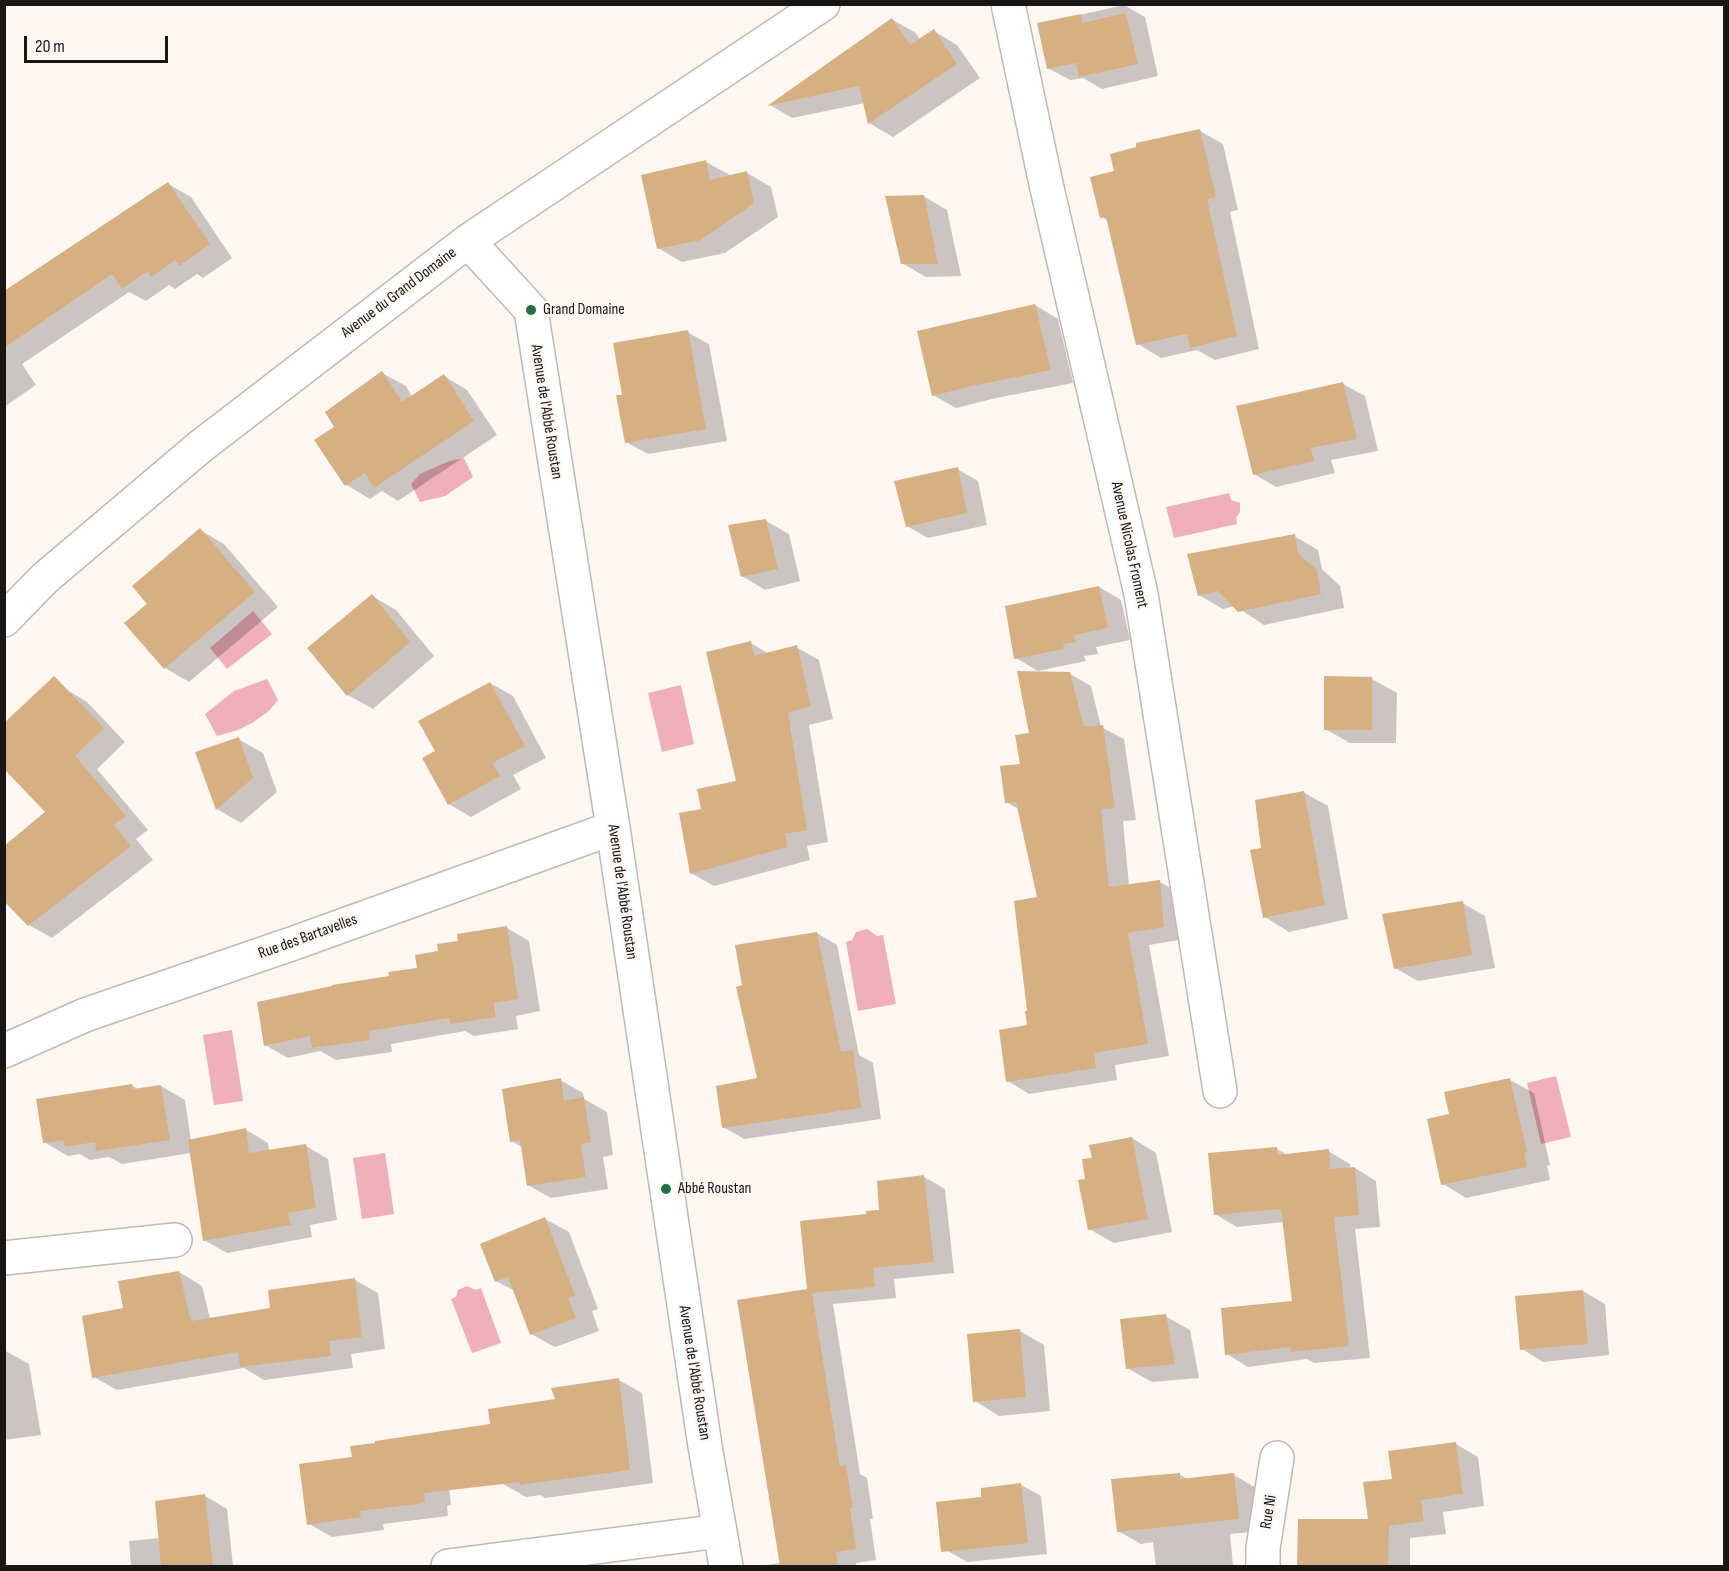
<!DOCTYPE html>
<meta charset="utf-8">
<style>
body{margin:0}
#map{position:relative;width:1729px;height:1571px;overflow:hidden;background:#fef6f1;font-family:"Sofia Sans Condensed",sans-serif}
canvas{display:block}
.frame{position:absolute;inset:0;border:6px solid #191614;pointer-events:none}
.scale{position:absolute;left:24px;top:36px;width:144px;height:27px;box-sizing:border-box;border:3px solid #191614;border-top:0;padding-left:8px;font-size:18px;line-height:21px;white-space:nowrap;color:#191614;-webkit-text-stroke:4px #fef6f1;paint-order:stroke}
</style>
<div id="map">
<canvas width="1729" height="1571"></canvas>
<div class="frame"></div>
<div class="scale">20 m</div>
</div>
<script>
const ctx = document.querySelector('canvas').getContext('2d');
ctx.lineJoin = 'round';
function paint(path, color) { ctx.fillStyle = color; ctx.fill(path, 'evenodd'); }
const poly = rows => new Path2D(rows.map(r => 'M' + r).join(''));
function trace(path, color, width, dash) { ctx.strokeStyle = color; ctx.lineWidth = width; ctx.lineCap = dash ? 'butt' : 'round'; ctx.setLineDash(dash || []); ctx.stroke(path); }
function write(font, color, halo, rows, align = 'center') {
  ctx.font = font + ' "Sofia Sans Condensed",sans-serif'; ctx.lineWidth = 4.5; ctx.setLineDash([]); ctx.textBaseline = 'middle'; ctx.strokeStyle = halo; ctx.fillStyle = color; for (const [text, x, y, turn = 0] of rows) {
    ctx.save(); ctx.translate(x, y); ctx.rotate((+turn || 0) * Math.PI / 180); ctx.textAlign = isNaN(turn) ? turn : align; if (halo) ctx.strokeText(text, 0, 0); ctx.fillText(text, 0, 0); ctx.restore();
  }
}
const water = poly([
 [464,458,473,477,445,496,420,502,411,484,420,474,449,461],
 [1229,493,1231,500,1240,503,1240,512,1236,518,1237,524,1174,538,1166,507],
 [253,611,272,634,227,669,210,648],
 [267,679,278,700,269,711,252,723,238,730,217,736,205,714,234,691],
 [681,685,694,744,662,752,648,693],
 [867,929,877,936,883,935,896,1004,858,1011,846,942,852,940,856,932],
 [232,1030,243,1101,214,1105,203,1035],
 [1556,1076,1571,1137,1541,1144,1527,1083],
 [385,1153,394,1214,362,1219,353,1158],
 [467,1286,476,1290,481,1288,501,1343,472,1353,451,1299,456,1297,458,1290]
]);
const shadow = poly([
 [1124,5,1145,17,1158,76,1102,89,1083,78,1070,80,1048,68,1039,24],
 [893,20,916,33,920,40,934,31,957,45,980,78,893,137,869,123,865,103,792,118,770,105],
 [1200,131,1223,144,1238,210,1230,212,1259,349,1215,360,1197,350,1161,358,1138,344,1109,222,1102,217,1116,172],
 [706,162,730,175,747,173,771,187,778,217,725,253,682,262,658,248],
 [168,184,191,197,232,258,203,278,197,274,175,289,169,285,146,301,129,292,22,364,36,385,4,407,4,293],
 [923,196,947,210,961,276,926,277,902,263],
 [1035,305,1058,319,1073,383,996,398,956,408,933,395],
 [687,332,709,344,727,441,648,454,626,442,623,396],
 [382,373,406,386,412,397,444,376,467,390,497,435,398,501,382,491,370,499,347,485,316,441,336,427],
 [1343,384,1365,396,1378,451,1331,460,1335,473,1276,487,1254,474],
 [957,469,978,481,987,525,928,538,907,526],
 [766,521,789,534,800,581,765,590,742,576],
 [200,530,224,544,278,607,189,682,165,668,150,604],
 [1294,536,1318,550,1322,569,1340,586,1344,608,1264,625,1235,606,1223,609,1199,595],
 [1099,587,1121,600,1130,640,1096,647,1098,654,1084,656,1086,661,1038,671,1016,658],
 [372,596,396,610,434,656,373,709,348,695,309,648],
 [751,643,769,654,796,647,819,660,833,719,809,725,828,842,807,846,810,860,714,886,691,873,702,811,738,783],
 [1070,674,1091,686,1101,727,1124,739,1136,820,1123,821,1129,886,1160,882,1181,894,1185,939,1149,945,1169,1056,1115,1065,1117,1080,1029,1094,1008,1081,1029,1027,1039,898,1020,810,1006,802,1022,765,1031,735],
 [1372,679,1397,693,1396,743,1350,743,1325,729],
 [490,683,513,696,546,758,513,775,521,789,471,817,449,804,437,752],
 [64,688,87,702,125,742,97,769,148,830,136,839,153,860,52,938,29,925,48,812],
 [238,739,263,753,277,792,241,823,217,809],
 [1303,792,1328,806,1348,919,1289,932,1265,917,1263,849],
 [1462,903,1485,916,1495,968,1418,981,1395,968],
 [507,928,529,941,540,1011,516,1016,518,1029,474,1036,465,1031,391,1044,392,1052,336,1060,320,1051,288,1058,265,1045,390,977,418,969,440,953,460,942],
 [817,933,837,945,859,1055,873,1063,881,1119,744,1139,723,1127,759,1079],
 [560,1080,583,1093,584,1099,607,1112,613,1155,603,1157,608,1189,551,1198,528,1185,523,1148,512,1141],
 [1510,1080,1534,1093,1550,1165,1547,1166,1550,1180,1466,1198,1443,1184,1451,1116],
 [132,1085,139,1090,161,1086,185,1100,191,1141,246,1130,268,1143,269,1151,306,1146,328,1159,337,1220,310,1225,312,1237,227,1253,204,1240,191,1153,122,1164,109,1157,90,1160,80,1154,68,1156,44,1142],
 [1132,1138,1156,1153,1172,1232,1114,1243,1089,1229,1087,1180,1093,1159],
 [1277,1149,1289,1156,1328,1151,1350,1164,1350,1169,1355,1168,1376,1181,1380,1227,1355,1229,1370,1358,1314,1363,1307,1359,1248,1367,1227,1354,1293,1302,1284,1222,1237,1227,1215,1214],
 [924,1177,945,1189,954,1273,894,1279,896,1298,833,1304,860,1474,867,1478,873,1519,870,1519,876,1560,856,1563,856,1566,759,1566,781,1563,808,1290,868,1215,881,1211],
 [545,1219,569,1232,598,1309,592,1311,599,1331,555,1347,531,1334,515,1291,496,1281],
 [179,1272,202,1286,210,1319,272,1309,355,1280,378,1293,385,1349,351,1354,353,1368,264,1380,244,1368,117,1390,94,1377,125,1309],
 [1583,1291,1605,1304,1609,1355,1543,1362,1522,1349],
 [1165,1316,1190,1330,1199,1378,1152,1382,1127,1368],
 [1020,1331,1044,1345,1050,1411,999,1416,975,1401],
 [4,1350,29,1364,41,1435,4,1440],
 [619,1380,642,1393,653,1483,545,1498,541,1495,526,1497,503,1484,557,1400],
 [1456,1444,1478,1457,1484,1506,1443,1512,1446,1534,1410,1538,1410,1566,1299,1566,1300,1520,1370,1520],
 [445,1449,451,1505,447,1506,448,1516,383,1524,384,1530,332,1537,309,1524],
 [1179,1474,1188,1479,1234,1475,1256,1488,1261,1531,1230,1534,1233,1566,1156,1566,1153,1542,1141,1544,1118,1531],
 [1021,1485,1041,1496,1047,1554,967,1562,948,1551],
 [205,1496,227,1509,233,1566,131,1566,129,1541,160,1538]
]);
const building = poly([
 [1126,13,1138,64,1079,77,1076,63,1047,69,1037,23,1081,14,1082,23],
 [892,18,910,45,934,29,957,64,868,124,859,86,767,106],
 [1200,129,1216,197,1207,199,1237,336,1190,348,1187,334,1136,345,1106,217,1100,218,1090,177,1114,171,1110,154,1136,147,1136,143],
 [706,160,710,180,747,171,754,203,701,240,657,249,641,175],
 [168,182,210,244,179,266,175,260,151,277,148,271,122,289,112,274,4,348,4,291],
 [924,195,938,264,901,264,885,196],
 [1035,304,1051,370,972,386,932,396,917,331],
 [688,330,706,429,625,443,616,395,622,395,613,343],
 [382,371,402,402,444,374,474,421,374,488,365,473,345,486,314,440,334,427,325,412],
 [1343,382,1357,439,1311,448,1314,461,1253,475,1236,406],
 [958,467,967,513,906,527,894,481],
 [766,519,778,569,741,577,728,525],
 [200,528,255,592,164,669,124,623,147,604,132,586],
 [1295,534,1298,554,1317,570,1321,594,1238,612,1218,591,1198,596,1187,554],
 [1099,586,1108,628,1074,635,1076,642,1063,644,1064,649,1014,659,1005,606],
 [372,594,410,642,347,696,307,648],
 [751,641,754,656,797,645,811,706,788,713,807,830,785,834,788,847,690,874,679,813,701,809,697,789,736,781,706,652],
 [1017,671,1070,672,1084,727,1103,725,1115,808,1101,809,1109,887,1160,880,1164,927,1128,933,1148,1044,1094,1053,1096,1068,1006,1082,999,1030,1027,1025,1025,1011,1027,1011,1014,901,1037,897,1016,802,1005,803,1000,766,1020,764,1015,735,1029,733],
 [54,676,104,728,75,756,126,816,114,825,131,846,28,926,4,901,4,846,45,812,4,769,4,723],
 [1324,676,1372,677,1372,730,1324,730],
 [490,682,525,746,492,763,500,776,448,805,422,758,435,751,418,721],
 [239,737,253,778,216,810,195,752],
 [1304,791,1325,905,1263,918,1250,850,1261,848,1255,800],
 [1463,901,1472,955,1394,969,1382,914],
 [507,926,518,999,494,1003,496,1017,450,1024,449,1018,369,1031,370,1040,312,1048,310,1036,264,1046,257,1002,332,986,332,985,389,976,388,972,417,968,415,955,438,951,437,944,458,941,457,934],
 [817,932,841,1052,853,1050,861,1108,722,1128,716,1086,757,1078,736,987,742,985,735,945],
 [561,1078,564,1101,584,1097,591,1142,581,1144,586,1177,527,1186,520,1140,510,1142,502,1089],
 [1510,1078,1527,1152,1524,1153,1527,1167,1441,1185,1427,1119,1449,1114,1444,1092],
 [132,1084,133,1089,161,1085,170,1140,96,1151,95,1142,65,1147,63,1140,43,1143,36,1099],
 [246,1128,249,1153,306,1144,316,1208,288,1213,291,1225,203,1241,188,1140],
 [1132,1137,1148,1219,1088,1230,1078,1180,1085,1179,1082,1159,1092,1158,1089,1145],
 [1277,1147,1278,1155,1329,1149,1330,1169,1355,1167,1359,1215,1334,1217,1349,1346,1291,1352,1290,1347,1225,1355,1221,1308,1292,1301,1281,1209,1214,1215,1208,1153],
 [924,1175,934,1262,873,1268,875,1287,812,1293,840,1466,846,1465,853,1508,850,1508,856,1549,836,1552,838,1566,780,1566,737,1300,807,1289,800,1221,866,1214,866,1211,879,1210,877,1181],
 [545,1217,575,1295,568,1298,576,1318,530,1335,508,1277,495,1282,480,1244],
 [179,1271,191,1321,270,1308,268,1290,355,1278,362,1337,329,1341,331,1356,240,1367,238,1352,92,1378,82,1316,123,1308,118,1281],
 [1583,1290,1588,1344,1520,1350,1515,1296],
 [1166,1314,1175,1364,1126,1369,1120,1319],
 [1020,1329,1026,1397,973,1402,967,1334],
 [619,1378,630,1470,520,1485,520,1482,424,1493,425,1503,360,1511,361,1517,307,1525,299,1464,352,1457,350,1446,375,1443,375,1441,490,1424,488,1409,555,1399,551,1388],
 [1456,1442,1463,1494,1421,1500,1424,1521,1389,1526,1388,1566,1297,1566,1298,1519,1368,1519,1363,1482,1392,1479,1388,1451],
 [1180,1473,1180,1479,1234,1473,1239,1519,1117,1532,1111,1479],
 [1021,1483,1028,1543,941,1552,936,1502,981,1497,981,1488],
 [205,1494,213,1566,161,1566,155,1501]
]);
const minor = poly([
 [1008,4,1046,184,1141,594,1220,1091],
 [468,241,531,310,613,828,705,1446,726,1566],
 [4,620,45,578,201,446,468,241,823,4],
 [4,1051,85,1015,297,942,613,828],
 [4,1258,175,1240],
 [448,1566,720,1531],
 [1263,1566,1263,1548,1277,1458]
]);
const markers = [
 [531,310,6,"#217242"],
 [666,1189,6,"#217242"]
];
const streetNames = [
 ["Avenue du Grand Domaine",399,293,-37],
 ["Avenue de l'Abbé Roustan",546,412,81],
 ["Avenue Nicolas Froment",1129,545,78],
 ["Avenue de l'Abbé Roustan",622,892,82],
 ["Rue des Bartavelles",308,937,-20],
 ["Avenue de l'Abbé Roustan",694,1373,81],
 ["Rue Ni",1269,1512,-81]
];
const poiNames = [
 ["Grand Domaine",543,310],
 ["Abbé Roustan",678,1189]
];
paint(water, '#efb0b9');
paint(shadow, '#0003');
paint(building, '#d6b083');
trace(minor, '#c2b9b3', 36);
trace(minor, '#fff', 33);
for (const [x, y, r, color] of markers) { const dot = new Path2D(); dot.arc(x, y, r, 0, 2 * Math.PI); ctx.fillStyle = color; ctx.fill(dot); trace(dot, '#fef6f1', 2); }
write('16px', '#191614', '#fef6f1', streetNames);
write('16px', '#191614', '#fef6f1', poiNames, 'left');
</script>
